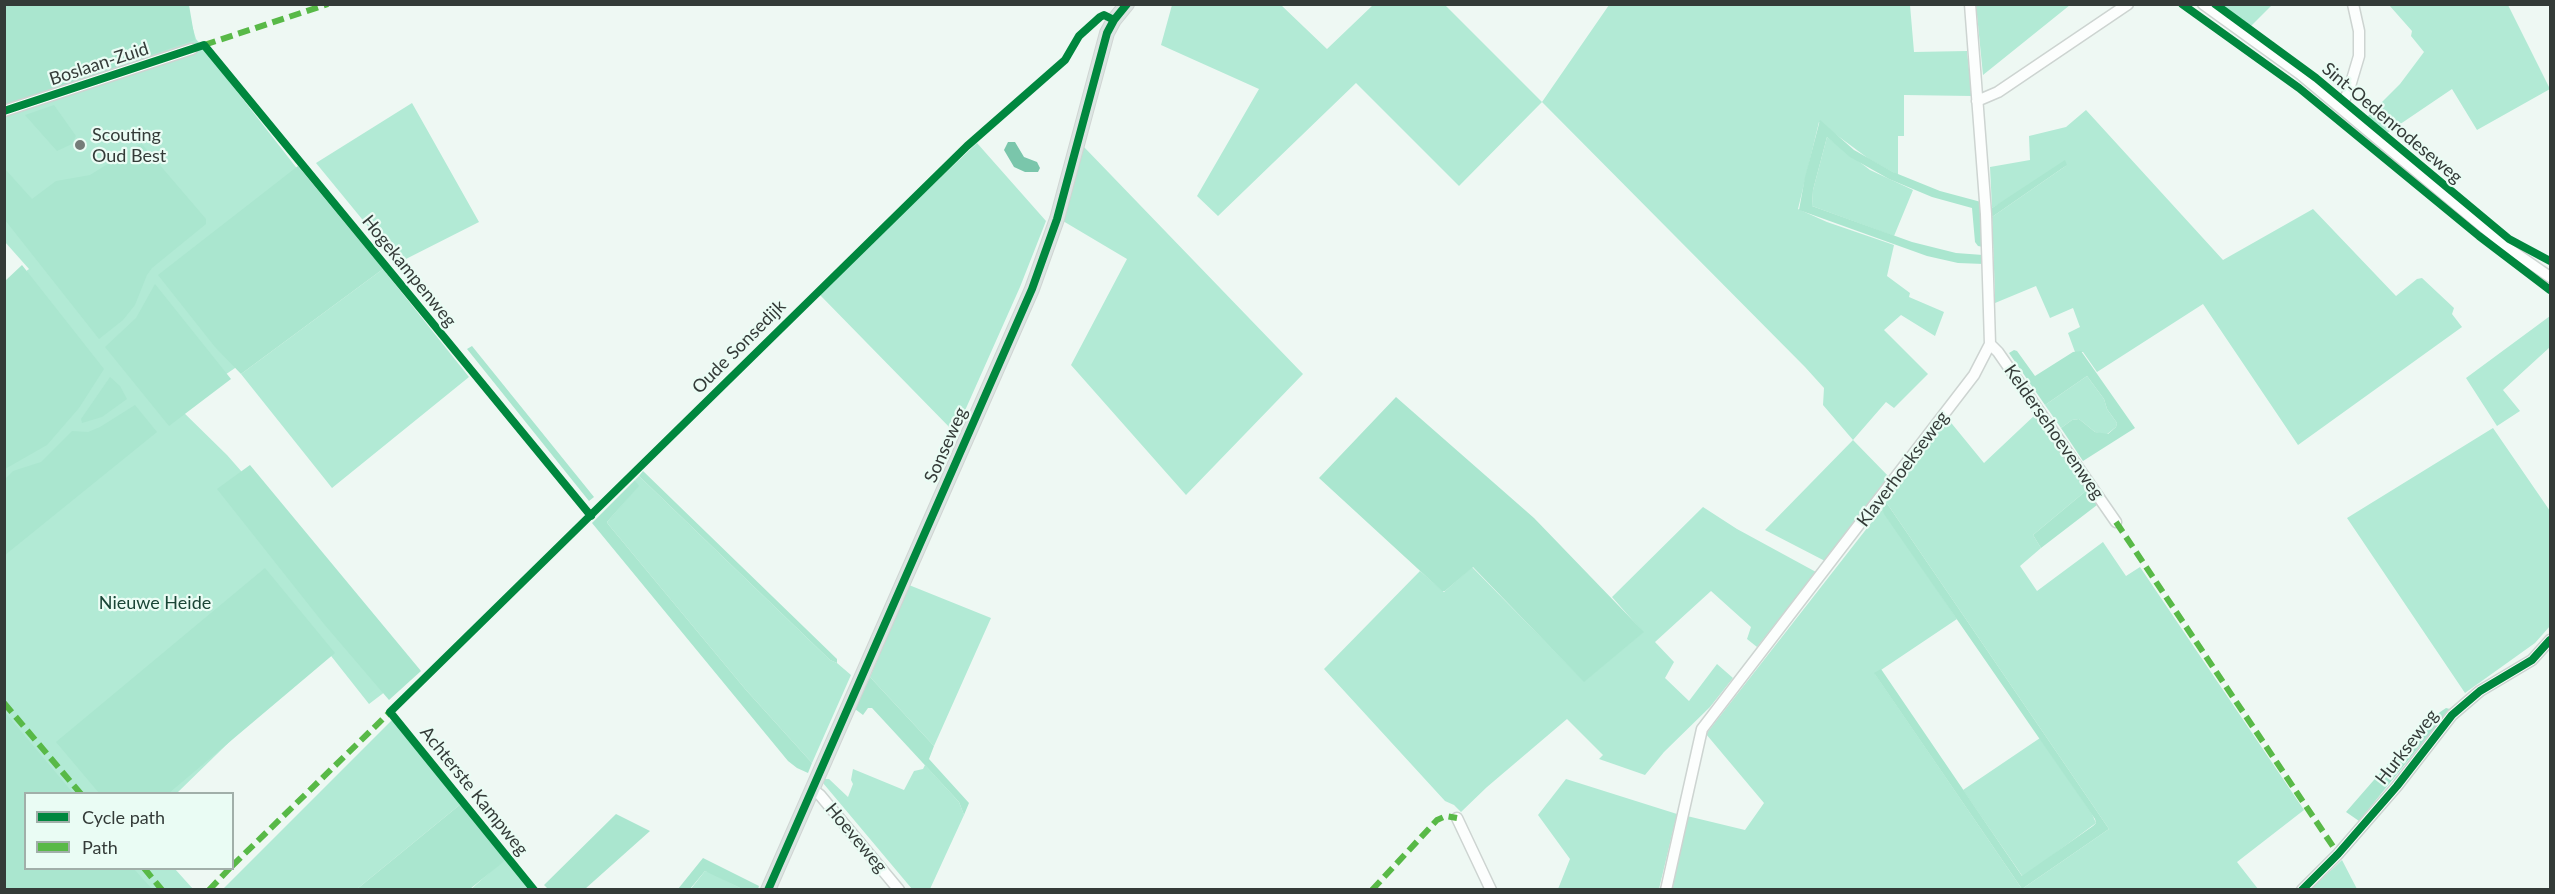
<!DOCTYPE html>
<style>
body{margin:0}
#map{position:relative;width:2555px;height:894px;overflow:hidden;background:#eef8f3;font-family:Lato,sans-serif}
canvas{display:block}
.frame{position:absolute;inset:0;border:6px solid #343b38;pointer-events:none}
.legend{position:absolute;left:24px;top:792px;width:210px;height:78px;box-sizing:border-box;background:#eafcf4;border:2px solid #a1afa9;margin:0;padding:8px 10px;list-style:none;font-size:18px;color:#343b38}
.legend li{display:flex;align-items:center;gap:12px;height:30px}
.legend b{width:30px;border:2px solid #a1afa9}
</style>
<div id="map">
<canvas width="2555" height="894"></canvas>
<div class="frame"></div>
<ul class="legend">
<li><b style="height:8px;background:#00873e"></b>Cycle path</li>
<li><b style="height:8px;background:#58b947"></b>Path</li>
</ul>
</div>
<script>
const ctx = document.querySelector('canvas').getContext('2d');
ctx.lineJoin = 'round';
function paint(path, color) { ctx.fillStyle = color; ctx.fill(path, 'evenodd'); }
const poly = rows => new Path2D(rows.map(r => 'M' + r).join(''));
function trace(path, color, width, dash) { ctx.strokeStyle = color; ctx.lineWidth = width; ctx.lineCap = dash ? 'butt' : 'round'; ctx.setLineDash(dash || []); ctx.stroke(path); }
function write(font, color, halo, rows, align = 'center') {
  ctx.font = font + ' Lato,sans-serif'; ctx.lineWidth = 4.5; ctx.setLineDash([]); ctx.textBaseline = 'middle'; ctx.strokeStyle = halo; ctx.fillStyle = color; for (const [text, x, y, turn = 0] of rows) {
    ctx.save(); ctx.translate(x, y); ctx.rotate((+turn || 0) * Math.PI / 180); ctx.textAlign = isNaN(turn) ? turn : align; if (halo) ctx.strokeText(text, 0, 0); ctx.fillText(text, 0, 0); ctx.restore();
  }
}
const green = poly([
 [5,4,186,5,196,39,377,271,178,407,227,455,415,669,369,704,324,647,296,677,177,793,26,794,26,868,175,869,193,889,5,889,4,287,29,269,5,242],
 [1172,5,1281,5,1327,49,1373,5,1445,5,1542,102,1609,5,1910,5,1914,52,1967,51,1972,96,1904,95,1904,136,1898,136,1898,175,1869,159,1819,122,1798,209,1827,222,1894,245,1887,276,1910,293,1909,297,1944,312,1935,336,1901,315,1884,330,1928,374,1894,408,1886,402,1853,440,1891,479,1825,561,1765,530,1853,440,1823,405,1824,388,1805,367,1542,102,1459,186,1356,83,1218,216,1197,196,1259,89,1161,45],
 [1976,5,1976,4,2070,5,1983,75],
 [2222,5,2272,5,2251,26],
 [2389,5,2508,5,2550,89,2477,130,2452,89,2387,133,2367,117,2400,84,2424,52,2411,36,2412,31],
 [412,103,479,222,398,263,316,163],
 [2086,110,2223,260,2313,209,2396,296,2417,279,2422,278,2454,308,2452,314,2462,327,2298,445,2203,304,2097,372,2083,352,2075,352,2068,333,2080,327,2073,308,2050,318,2036,286,1995,303,1995,295,1992,217,2067,165,1992,208,1990,167,2030,160,2029,136,2066,127],
 [1827,137,1870,170,1913,190,1894,236,1812,206,1813,190],
 [977,143,1046,221,1020,287,955,433,820,295,883,232],
 [1084,147,1303,374,1186,495,1071,365,1127,259,1063,221],
 [383,269,469,377,332,488,241,374],
 [2550,316,2550,347,2503,390,2520,411,2497,426,2466,378],
 [2087,376,2104,399,2107,409,2117,423,2116,427,2106,435,2095,432,2079,419,2072,420,2061,428,2045,405],
 [2036,414,2087,490,2033,535,2041,548,2020,566,2037,591,2103,542,2126,576,2140,567,2304,810,2237,862,2258,889,2022,889,2109,829,1886,502,1948,419,1984,463],
 [2493,428,2550,511,2550,626,2535,643,2465,693,2347,518],
 [639,476,830,660,837,663,851,675,812,763,746,690,608,524,607,522,638,486,635,480],
 [1703,507,1737,529,1816,572,1757,647,1747,639,1751,627,1711,591,1655,642,1674,662,1665,678,1689,701,1717,664,1733,678,1710,707,1664,752,1645,775,1599,759,1603,755,1567,719,1487,787,1461,812,1454,805,1445,801,1324,669,1420,571,1444,592,1472,567,1584,681,1643,632,1612,597],
 [1882,509,1957,619,1875,674,2022,889,1672,890,1687,816,1745,830,1764,803,1706,734],
 [909,585,991,618,934,746,870,677],
 [393,719,462,803,357,889,222,890],
 [2040,738,2092,814,2096,823,2023,877,1963,790],
 [925,765,959,802,964,815,930,889,912,889,823,783,825,779,829,779,848,797,853,784,851,780,853,769,904,790,914,771,923,769],
 [1566,779,1677,814,1659,889,1558,889,1570,859,1538,815],
 [507,859,531,889,470,890,498,865],
 [2342,860,2357,889,2311,889],
 [705,871,709,872,742,889,690,890]
]);
const forest = poly([
 [4,5,189,5,195,40,5,105],
 [54,105,76,136,72,144,57,151,25,115],
 [1820,120,1854,150,1893,172,1940,191,1981,202,1983,247,1978,246,1975,242,1972,208,1932,197,1889,179,1850,157,1827,137,1813,190,1812,206,1912,242,1956,253,1983,255,1984,264,1958,263,1927,256,1799,210,1805,177],
 [141,143,206,219,206,224,152,268,147,275,135,305,123,320,99,339,5,220,5,169,32,199,56,181,90,175],
 [2065,160,2067,165,1992,217,1992,208],
 [298,166,383,269,241,374,215,347,158,275],
 [22,265,104,369,79,408,47,445,5,469,5,281],
 [155,284,231,379,169,426,105,347,136,318],
 [472,346,594,497,589,501,467,349],
 [2014,350,2017,351,2035,376,2073,352,2081,351,2135,428,2083,461,2061,428,2072,420,2079,419,2095,432,2108,434,2116,427,2117,423,2107,409,2104,399,2087,376,2045,405,2009,353],
 [110,377,120,386,127,399,102,417,82,423,81,419],
 [1396,397,1534,518,1644,632,1584,682,1473,567,1445,591,1442,591,1319,478],
 [135,405,157,432,5,555,5,479,13,471,41,462,72,431,88,432,100,427],
 [250,465,421,671,389,700,324,624,217,489],
 [643,471,837,659,837,663,830,660,639,476],
 [635,480,639,486,607,522,608,524,746,690,812,763,808,773,797,768,788,761,592,523],
 [2087,490,2097,505,2041,548,2033,535],
 [1886,502,2109,829,2022,889,1874,673,1881,669,2022,876,2093,826,2096,823,2095,819,1884,514,1882,509],
 [265,568,335,653,169,793,99,793,56,742],
 [870,677,934,746,929,759,969,803,964,815,959,802,872,708,868,708,863,715,855,709],
 [2446,708,2450,709,2359,821,2346,812,2407,742,2430,719],
 [4,711,73,793,26,794,26,868,134,869,152,889,5,889],
 [462,803,507,859,470,889,357,889],
 [616,814,650,831,585,889,548,889,544,885],
 [703,858,759,886,758,889,742,889,705,871,690,889,678,889]
]);
const water = poly([
 [1008,142,1015,142,1024,157,1037,162,1040,168,1038,172,1025,172,1014,167,1004,150]
]);
const minor = poly([
 [2203,4,2300,74,2508,248,2550,277],
 [1977,101,1998,92,2128,4],
 [2340,107,2348,93,2359,56,2359,31,2353,4],
 [4,111,192,49],
 [1990,344,1998,352,2116,522],
 [812,789,820,795,899,890],
 [1457,818,1491,890],
 [1666,890,1702,729,1974,375,1990,344,1986,214,1970,4],
 [2302,890,2338,854,2397,786,2452,715,2480,691,2532,660,2550,640]
]);
const major = poly([
 [768,890,1032,289,1057,219,1107,33,1114,20,1127,4]
]);
const quiet = poly([
 [204,45,328,4],
 [2116,522,2338,854],
 [4,703,81,794],
 [232,866,390,712],
 [144,868,162,890],
 [209,890,230,868],
 [1372,890,1437,820,1446,816,1457,818]
]);
const cycleway = poly([
 [2182,4,2299,88,2479,236,2550,290],
 [2215,4,2316,78,2509,239,2550,261],
 [4,111,204,45,591,516],
 [534,890,390,712,967,146,1065,60,1079,36,1100,17,1104,15,1114,20],
 [768,890,1032,289,1057,219,1107,33,1114,20,1127,4],
 [2302,890,2338,854,2397,786,2452,715,2480,691,2532,660,2550,640]
]);
const markers = [
 [80,145,6,"#757d79"]
];
const streetNames = [
 ["Boslaan-Zuid",99,64,-18],
 ["Sint-Oedenrodeseweg",2392,123,40],
 ["Hogekampenweg",409,271,51],
 ["Oude Sonsedijk",739,347,-45],
 ["Keldersehoevenweg",2054,432,55],
 ["Sonseweg",946,445,-66],
 ["Klaverhoekseweg",1903,469,-53],
 ["Hurkseweg",2407,747,-52],
 ["Achterste Kampweg",474,791,51],
 ["Hoeveweg",856,838,50]
];
const poiNames = [
 ["Scouting",92,135],
 ["Oud Best",92,156]
];
const parkNames = [
 ["Nieuwe Heide",155,603]
];
paint(green, '#b2ead5');
paint(forest, '#aae6cf');
paint(water, '#7ac6ab');
trace(minor, '#cdd4d1', 13);
trace(major, '#d0d5d3', 16);
trace(minor, '#fcfefd', 10);
trace(major, '#dbe5e2', 14);
trace(quiet, '#58b947', 6, [12, 6]);
trace(cycleway, '#00873e', 8);
for (const [x, y, r, color] of markers) { const dot = new Path2D(); dot.arc(x, y, r, 0, 2 * Math.PI); ctx.fillStyle = color; ctx.fill(dot); trace(dot, '#eafcf4', 2); }
write('18px', '#343b38', '#eafcf4', streetNames);
write('18px', '#343b38', '#eafcf4', poiNames, 'left');
write('18px', '#194536', '#eafcf4', parkNames);
</script>
